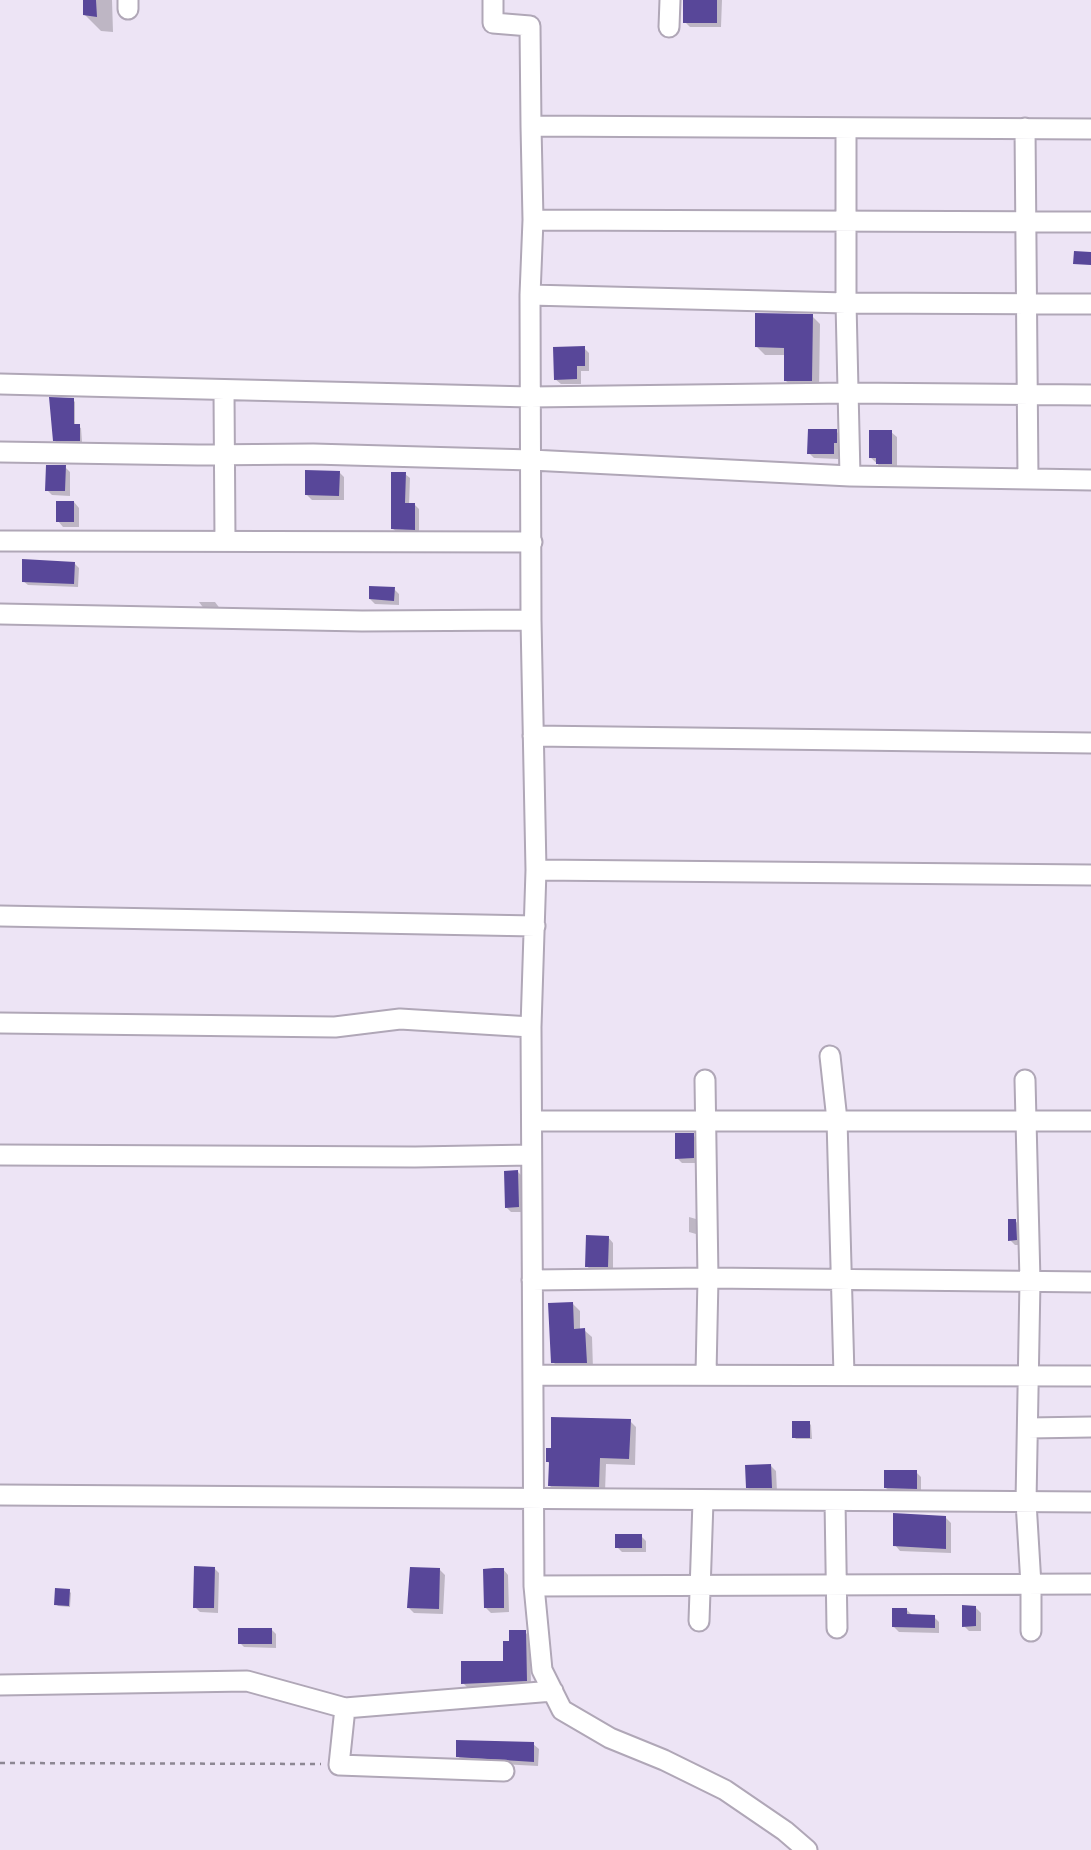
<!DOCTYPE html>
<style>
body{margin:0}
canvas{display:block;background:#ede4f5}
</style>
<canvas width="1091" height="1850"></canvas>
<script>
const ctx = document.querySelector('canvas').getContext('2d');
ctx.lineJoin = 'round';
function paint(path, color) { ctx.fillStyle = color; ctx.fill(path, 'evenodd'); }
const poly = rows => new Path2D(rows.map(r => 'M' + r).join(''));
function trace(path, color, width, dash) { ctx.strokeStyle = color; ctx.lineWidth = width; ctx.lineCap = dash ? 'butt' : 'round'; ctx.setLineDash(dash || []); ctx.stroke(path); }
const shadow = poly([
 [85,0,112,0,113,32,101,31,85,15],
 [698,0,722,0,721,27,690,27,685,22],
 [812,316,820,324,819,389,794,389,786,381,786,355,765,355,757,347],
 [584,348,589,353,589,371,581,371,581,384,561,384,555,379],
 [73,400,75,402,75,425,81,428,82,442,56,442,54,440],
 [836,431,841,436,841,448,838,448,838,459,814,458,809,453],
 [891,432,897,437,897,469,883,469,870,457],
 [65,467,70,472,70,496,52,495,47,490],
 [339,472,344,477,344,500,312,500,307,495],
 [405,474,410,478,409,505,414,504,419,509,419,533,398,533,393,529],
 [74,502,79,508,79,527,63,527,58,521],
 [74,563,79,568,78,587,28,585,23,581],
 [394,589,399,594,399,605,375,604,370,599],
 [199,602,215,602,221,610,205,610],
 [693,1135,698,1140,698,1163,682,1163,677,1158],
 [518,1172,523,1177,524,1212,511,1212,506,1207],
 [689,1217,696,1219,696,1234,689,1232],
 [1015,1221,1021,1226,1021,1245,1015,1245,1010,1240],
 [608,1237,613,1243,613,1271,592,1272,587,1266],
 [573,1304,580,1311,580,1330,584,1330,592,1337,593,1369,560,1369,553,1362],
 [630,1421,636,1427,635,1465,606,1464,605,1492,556,1492,550,1486,550,1464,547,1461],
 [809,1423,811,1425,812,1439,796,1439,794,1437],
 [771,1466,776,1471,777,1492,752,1492,747,1487],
 [916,1472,921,1477,921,1493,891,1493,886,1488],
 [945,1517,951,1523,951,1553,900,1551,895,1545],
 [641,1536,646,1541,646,1552,622,1552,617,1547],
 [214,1568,219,1573,218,1613,200,1612,195,1607],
 [503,1569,508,1575,509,1612,491,1613,485,1607],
 [440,1570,445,1575,443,1614,414,1613,409,1608],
 [69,1591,71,1593,70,1607,58,1606,56,1604],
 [975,1607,981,1613,981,1631,969,1631,964,1626],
 [907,1610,913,1616,934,1617,939,1622,939,1633,899,1632,894,1627],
 [272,1630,276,1634,276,1648,244,1647,240,1643],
 [525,1632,530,1637,531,1685,468,1688,463,1683,505,1663,510,1643],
 [533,1744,539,1749,538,1766,463,1762,458,1756]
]);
const building = poly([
 [83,0,96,0,97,17,83,15],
 [683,0,717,0,717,23,683,23],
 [1074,251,1091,252,1091,265,1073,264],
 [755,313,813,314,812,381,784,381,784,348,755,347],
 [585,346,585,366,577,366,577,379,554,380,553,347],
 [49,397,74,398,74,424,80,424,80,441,53,441],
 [808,429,837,429,837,443,834,443,834,454,807,454],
 [869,430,892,430,892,464,876,464,876,458,869,458],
 [46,465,66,465,65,491,45,491],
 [305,470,340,471,339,496,305,495],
 [391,472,406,472,405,503,415,503,415,530,391,529],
 [56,501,74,501,74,522,56,522],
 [22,559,75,562,74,584,22,582],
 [369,586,395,587,394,601,369,599],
 [675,1133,694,1133,694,1158,675,1159],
 [518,1170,519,1207,505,1208,504,1171],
 [1008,1219,1016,1219,1017,1240,1008,1241],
 [586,1235,609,1236,608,1267,585,1267],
 [573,1302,574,1329,585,1328,587,1363,551,1363,548,1303],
 [551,1417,631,1419,629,1459,600,1458,599,1487,548,1486,549,1462,546,1462,546,1448,551,1448],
 [792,1421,810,1421,810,1438,792,1438],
 [771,1464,772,1488,746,1488,745,1465],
 [884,1470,917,1470,917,1489,884,1488],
 [893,1513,946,1516,946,1549,893,1546],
 [615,1534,642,1534,642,1548,615,1548],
 [194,1566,215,1567,214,1608,193,1608],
 [410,1567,440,1568,439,1609,407,1608],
 [494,1568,504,1568,504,1608,484,1608,483,1569],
 [55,1588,70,1589,69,1606,54,1605],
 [962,1605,976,1606,976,1626,962,1627],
 [892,1608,907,1608,907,1614,935,1615,935,1628,892,1627],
 [238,1628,272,1628,272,1644,238,1644],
 [509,1630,526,1630,527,1681,461,1684,461,1661,503,1661,503,1641,509,1641],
 [456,1740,534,1742,534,1762,456,1757]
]);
const path = poly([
 [0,1763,321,1764]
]);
const minor = poly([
 [128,0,128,9],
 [493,0,493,23,530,26,531,126],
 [669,27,670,0],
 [846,128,846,303,850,476],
 [1025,128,1028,479],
 [533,220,1091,222],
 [530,295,846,303,1091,304],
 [0,384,530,397,848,393,1091,395],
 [224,391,225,541],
 [0,452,198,455,313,454,531,460,850,476,1091,480],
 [0,541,532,542],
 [0,614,362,621,531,620],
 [533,736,1091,743],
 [536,870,1091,875],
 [0,916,535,926],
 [0,1023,335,1027,400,1019,531,1027],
 [830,1056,837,1120,844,1375],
 [705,1080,708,1278,706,1374],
 [1025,1080,1030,1281,1026,1502,1031,1585,1031,1631],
 [532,1121,1091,1121],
 [0,1155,415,1157,531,1155],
 [532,1280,708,1278,1091,1282],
 [533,1375,1091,1376],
 [1028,1428,1091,1427],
 [0,1495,1091,1502],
 [835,1501,837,1628],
 [534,1586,1091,1584],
 [699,1621,703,1501],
 [0,1685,247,1681,345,1708,553,1691],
 [345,1708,339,1765,504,1771],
 [807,1850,785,1831,725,1790,664,1760,610,1738,562,1710,542,1670,534,1586,531,1027,536,870,531,620,530,295,533,220,531,126,1091,129]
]);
paint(shadow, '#0003');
paint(building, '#584799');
trace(minor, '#b0a7b7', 23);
trace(path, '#8d8793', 2.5, [5, 5]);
trace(minor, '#fff', 19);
</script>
